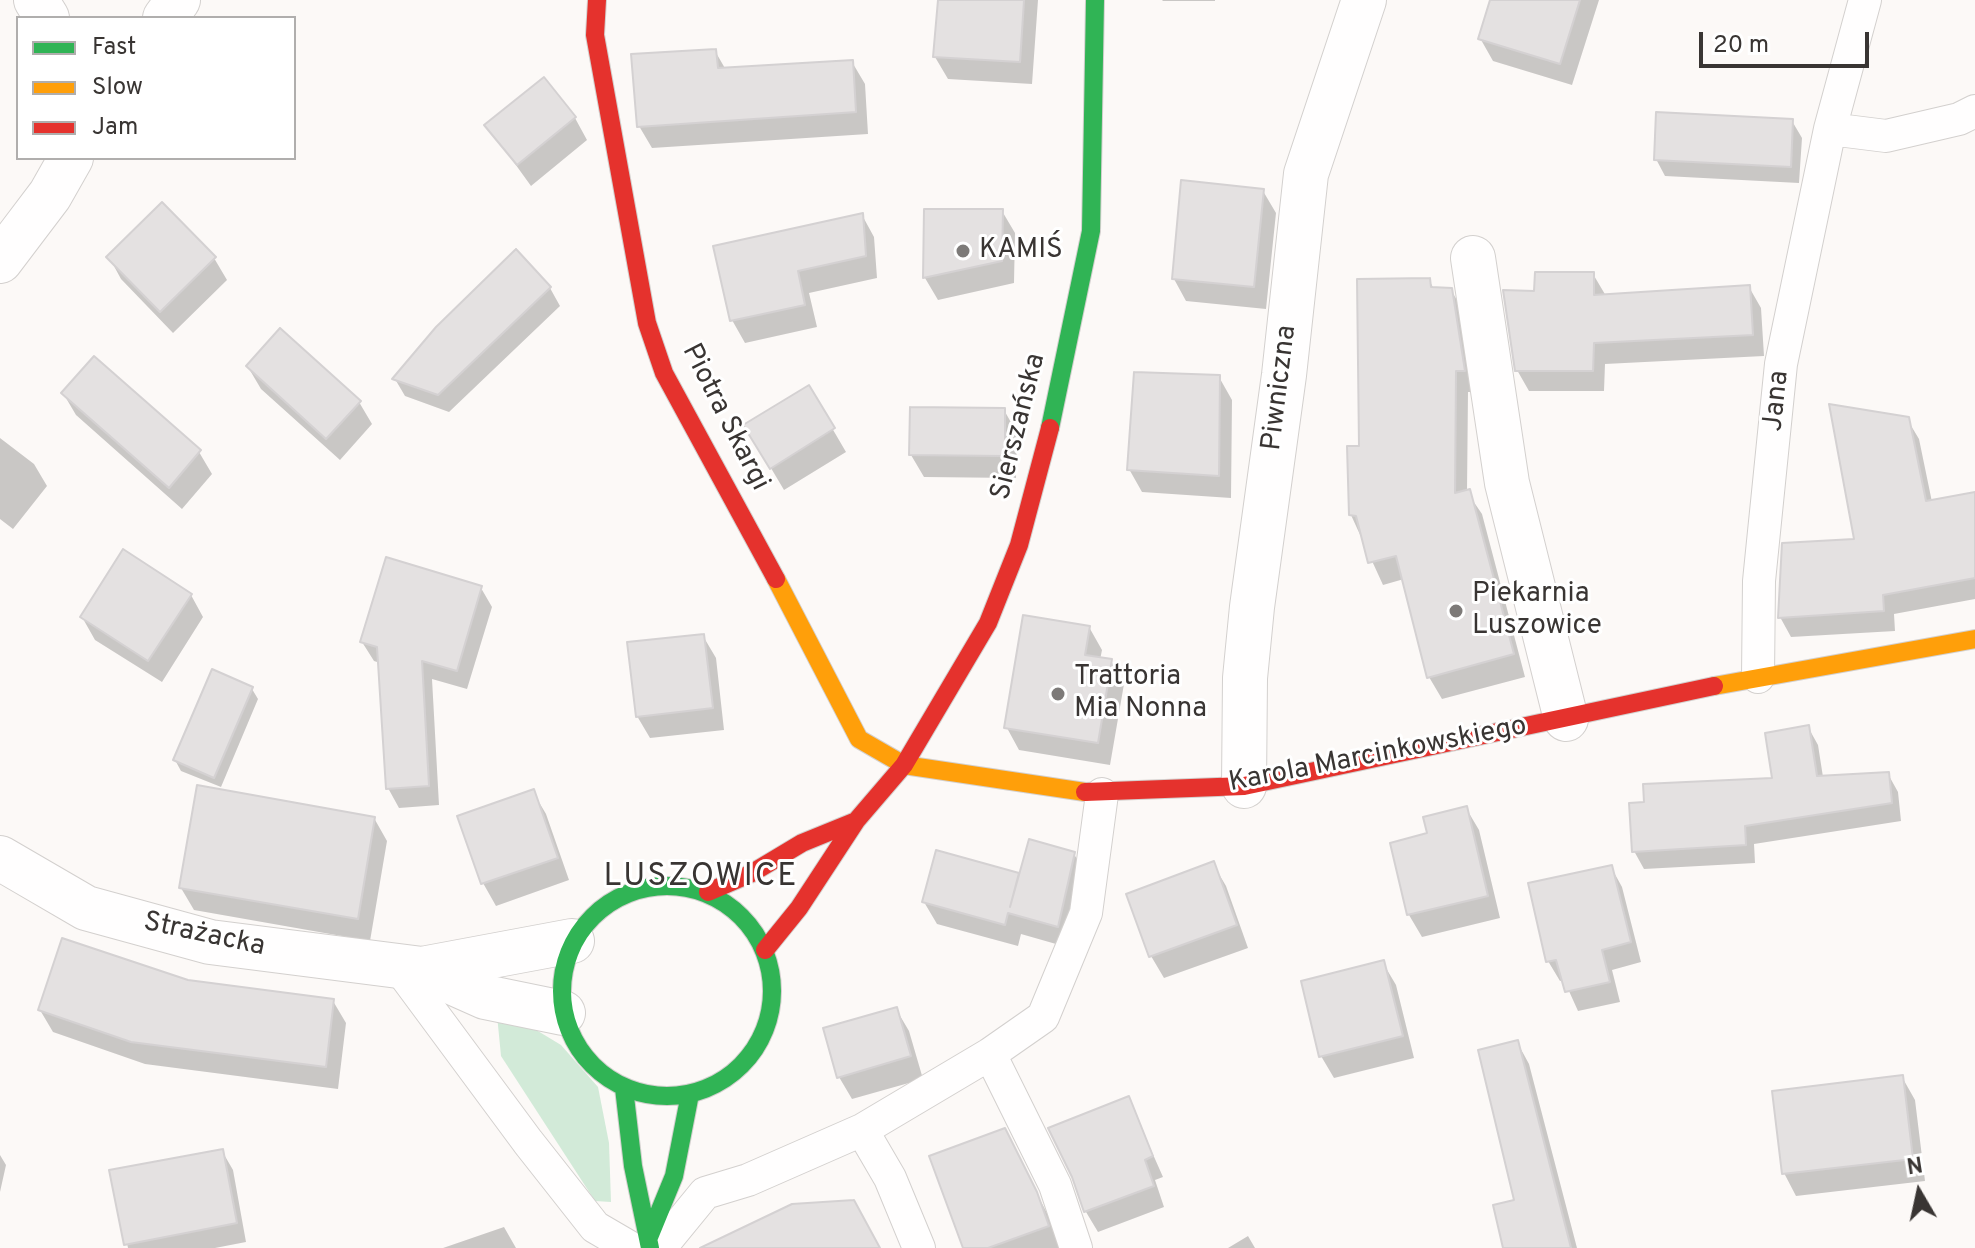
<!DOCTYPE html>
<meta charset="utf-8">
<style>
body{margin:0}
#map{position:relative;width:1975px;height:1248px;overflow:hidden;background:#fcf9f7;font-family:Overpass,sans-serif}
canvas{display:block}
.legend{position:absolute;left:16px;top:16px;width:280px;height:144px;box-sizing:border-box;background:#fff;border:2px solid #b0aead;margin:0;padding:10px 14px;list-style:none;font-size:24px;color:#393533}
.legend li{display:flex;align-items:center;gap:16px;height:40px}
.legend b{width:40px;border:2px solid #b0aead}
.north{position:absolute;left:1879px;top:1152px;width:80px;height:80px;-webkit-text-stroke:6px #fff;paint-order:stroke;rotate:351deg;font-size:22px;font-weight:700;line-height:32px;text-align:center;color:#393533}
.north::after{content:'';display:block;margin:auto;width:28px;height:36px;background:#393533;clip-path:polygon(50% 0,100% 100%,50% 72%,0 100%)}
.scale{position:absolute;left:1699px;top:32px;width:170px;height:36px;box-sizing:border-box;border:4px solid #393533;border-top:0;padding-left:10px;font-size:24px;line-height:28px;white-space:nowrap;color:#393533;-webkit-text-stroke:6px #fff;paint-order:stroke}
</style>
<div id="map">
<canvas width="1975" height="1248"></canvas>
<ul class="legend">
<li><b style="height:10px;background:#30b455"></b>Fast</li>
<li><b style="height:10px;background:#ff9f0a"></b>Slow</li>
<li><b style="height:10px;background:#e5322d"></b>Jam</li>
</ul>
<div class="north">N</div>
<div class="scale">20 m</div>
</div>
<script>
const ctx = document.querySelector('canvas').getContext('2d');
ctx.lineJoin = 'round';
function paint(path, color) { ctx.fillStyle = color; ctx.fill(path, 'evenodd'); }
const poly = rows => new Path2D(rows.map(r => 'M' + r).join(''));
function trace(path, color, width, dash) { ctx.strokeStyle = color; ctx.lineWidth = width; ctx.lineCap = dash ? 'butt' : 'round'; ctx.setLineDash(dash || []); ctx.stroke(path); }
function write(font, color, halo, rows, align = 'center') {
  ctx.font = font + ' Overpass,sans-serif'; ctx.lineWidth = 6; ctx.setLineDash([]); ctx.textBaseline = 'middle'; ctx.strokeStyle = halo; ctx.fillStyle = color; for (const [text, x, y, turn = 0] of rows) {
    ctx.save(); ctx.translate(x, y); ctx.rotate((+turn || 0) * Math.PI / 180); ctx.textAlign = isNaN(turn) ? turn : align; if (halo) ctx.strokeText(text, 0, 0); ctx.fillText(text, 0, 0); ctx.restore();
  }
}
const green = poly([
 [497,1015,523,1022,561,1045,598,1087,609,1143,611,1202,595,1201,501,1056]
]);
const shadow = poly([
 [940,0,1038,0,1032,84,948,79,935,57],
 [1162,0,1215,0,1215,1,1163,1],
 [1492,0,1599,0,1572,85,1493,61,1480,38],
 [715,51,726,70,852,62,865,84,868,134,652,148,639,126],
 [575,118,587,140,531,186,487,125],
 [1792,121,1802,138,1799,183,1665,176,1656,159],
 [1263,191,1276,213,1266,309,1186,301,1174,279],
 [926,211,1002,211,1015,233,1014,283,938,300,925,278],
 [862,215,874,237,877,278,809,293,817,327,745,343,732,320],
 [516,252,550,288,560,306,449,412,405,396,395,379],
 [109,257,214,258,227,280,173,333,121,279],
 [1593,274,1606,296,1749,287,1761,308,1764,356,1605,364,1604,391,1529,391,1517,370,1536,293],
 [1429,280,1434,289,1451,290,1464,312,1476,392,1468,392,1467,492,1482,514,1525,677,1442,699,1429,677,1404,579,1383,585,1351,515,1361,448],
 [248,367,359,402,372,424,340,460,261,389],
 [1219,377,1232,400,1231,498,1142,492,1129,469],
 [808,387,846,452,784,490,746,426],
 [63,393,199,452,212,474,182,509,76,415],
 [1004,410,1017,433,1016,478,924,477,911,455],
 [1907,419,1919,439,1932,502,1975,494,1975,599,1894,614,1895,631,1791,637,1780,617,1857,541],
 [0,438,34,464,47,486,13,529,0,519],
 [481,588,492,607,467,689,432,679,439,805,399,808,388,788,380,663,374,661,362,642],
 [191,595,203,617,162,682,95,640,82,617],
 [1089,627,1102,650,1100,660,1111,661,1124,684,1110,765,1019,750,1007,728],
 [703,636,716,658,724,730,650,738,637,716],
 [252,689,258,699,221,787,181,771,175,760],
 [1808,727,1818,745,1823,777,1888,774,1898,792,1901,821,1754,844,1755,863,1644,869,1634,851,1775,780],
 [533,792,546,814,569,880,496,906,483,883,460,817],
 [1466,808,1479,830,1500,918,1422,937,1409,915,1393,845,1430,835],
 [374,818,387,841,370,941,194,910,181,888],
 [1074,854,1087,876,1070,948,1021,934,1018,946,937,924,924,902,1017,875,1020,879],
 [1213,864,1226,886,1248,948,1164,978,1151,956,1129,895],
 [1611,867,1622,887,1641,962,1612,970,1620,1002,1578,1011,1564,980,1560,981,1548,961],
 [1383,963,1396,985,1414,1058,1334,1078,1321,1056],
 [187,982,333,1001,346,1023,338,1089,145,1064,53,1032,40,1010],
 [896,1009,909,1031,923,1079,852,1099,839,1077],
 [1517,1042,1529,1064,1577,1248,1506,1248,1517,1202],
 [1902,1077,1915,1100,1925,1181,1796,1196,1784,1173],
 [1128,1098,1163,1177,1155,1180,1164,1207,1098,1232,1086,1212,1074,1176],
 [1004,1130,1049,1217,1060,1248,965,1248],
 [222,1151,233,1170,246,1242,215,1248,128,1248,112,1172],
 [0,1155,6,1165,0,1192],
 [504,1227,516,1248,443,1248],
 [1248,1236,1255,1248,1228,1248]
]);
const building = poly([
 [938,0,1024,0,1020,62,933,57,938,0],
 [1490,0,1580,0,1560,64,1478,39,1490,0],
 [716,49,718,68,853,60,856,112,637,127,631,54,716,49],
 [544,77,576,117,517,165,484,125,544,77],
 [1656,112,1793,119,1791,167,1654,160,1656,112],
 [1181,180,1264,189,1254,287,1172,279,1181,180],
 [162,202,216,257,160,312,106,257,162,202],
 [924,209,1003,209,1002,261,923,278,924,209],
 [863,213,866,256,798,271,805,305,730,321,713,246,863,213],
 [516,249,551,287,438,395,392,379,436,327,516,249],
 [1535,272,1594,272,1594,295,1750,285,1753,335,1594,343,1593,371,1515,371,1503,290,1534,291,1535,272],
 [1430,278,1431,287,1452,288,1465,371,1456,371,1455,493,1470,489,1514,654,1427,678,1396,556,1368,563,1356,516,1349,515,1347,446,1359,446,1357,279,1430,278],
 [280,328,361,401,326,439,246,366,280,328],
 [94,356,201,450,169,488,61,393,94,356],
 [1134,372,1220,375,1219,476,1127,470,1134,372],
 [809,385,835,428,770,469,743,425,809,385],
 [1829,404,1909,417,1926,501,1975,492,1975,578,1883,595,1884,611,1778,618,1782,543,1854,539,1829,404],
 [910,407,1005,408,1005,456,909,455,910,407],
 [123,549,192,594,148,661,80,617,123,549],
 [386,557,482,586,457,671,422,661,429,786,386,789,377,647,360,642,386,557],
 [1023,615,1090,626,1085,655,1112,659,1098,743,1004,728,1023,615],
 [704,634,713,708,636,717,627,642,704,634],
 [212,669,253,687,214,778,173,760,212,669],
 [1809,725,1817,776,1889,772,1892,803,1745,826,1746,845,1632,852,1629,803,1644,802,1643,784,1772,778,1765,733,1809,725],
 [197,785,375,817,358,919,179,888,197,785],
 [534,789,558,858,481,884,457,816,534,789],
 [1467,806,1488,896,1407,915,1390,843,1427,833,1423,817,1467,806],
 [1029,839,1075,852,1058,927,1008,913,1005,925,922,902,936,850,1019,873,1010,907,1029,839],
 [1214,861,1237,925,1149,957,1126,894,1214,861],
 [1612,865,1631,942,1602,950,1610,982,1565,992,1556,960,1546,962,1528,883,1612,865],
 [62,938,188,980,334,999,326,1067,131,1042,38,1010,62,938],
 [1384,960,1403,1036,1319,1057,1301,981,1384,960],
 [897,1007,911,1056,837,1078,823,1028,897,1007],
 [1518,1040,1571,1248,1503,1248,1493,1205,1514,1200,1478,1050,1518,1040],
 [1903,1075,1913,1159,1782,1174,1772,1091,1903,1075],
 [1129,1096,1153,1156,1145,1160,1154,1186,1084,1212,1072,1177,1048,1128,1129,1096],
 [1005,1128,1037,1192,1049,1226,988,1248,963,1248,929,1156,1005,1128],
 [223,1149,237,1223,124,1245,109,1170,223,1149],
 [854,1200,880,1248,700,1248,792,1204,854,1200]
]);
const lane = poly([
 [1830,129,1886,136,1959,119,1975,111],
 [1758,677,1759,581,1781,364,1830,129,1865,0],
 [397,965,528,1142,595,1227,631,1248],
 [990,1054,1055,1185,1076,1248],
 [862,1130,890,1178,919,1248],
 [660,1248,705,1193,748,1180,862,1130,990,1054,1043,1017,1086,913,1102,794]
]);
const street = poly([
 [36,0,47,18],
 [165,18,178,0],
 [1473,258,1507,483,1566,719],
 [0,261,50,195,71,158],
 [1244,786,1245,678,1252,607,1284,375,1306,174,1364,0],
 [0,858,86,908,210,942,422,969,485,997,563,1013],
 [422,969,572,941]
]);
const fast = poly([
 [1050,428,1091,231,1095,0],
 '562 991a105 105 0 1 1 210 0a105 105 0 1 1-210 0Z',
 [624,1088,633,1166,650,1248],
 [649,1237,674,1176,690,1094]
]);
const slow = poly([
 [776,579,859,739,904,765,1085,792],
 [1714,686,1975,639]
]);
const jam = poly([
 [597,0,595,35,647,323,664,373,776,579],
 [1085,792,1244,786,1714,686],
 [708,892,752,873,802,843,856,821],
 [765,950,799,908,856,821,904,765,988,623,1019,545,1050,428]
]);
const markers = [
 [963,251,8,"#7d7a78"],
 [1456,611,8,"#7d7a78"],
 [1058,694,8,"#7d7a78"]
];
const poiNames = [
 ["KAMIŚ",979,251],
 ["Piekarnia",1472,595],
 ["Luszowice",1472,627],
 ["Trattoria",1074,678],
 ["Mia Nonna",1074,710]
];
const streetNames = [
 ["Piwniczna",1281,388,-83],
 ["Jana",1778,401,-84],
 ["Piotra Skargi",724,418,63],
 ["Sierszańska",1020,427,-76],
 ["Karola Marcinkowskiego",1378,756,-11],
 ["Strażacka",204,936,12]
];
const quarterNames = [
 ["LUSZOWICE",701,879]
];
paint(green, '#d2ead8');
paint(shadow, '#0003');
paint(building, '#e4e1e1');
trace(building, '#d4d1d2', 2);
trace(lane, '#d3d0ce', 34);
trace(street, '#d3d0ce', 46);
trace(fast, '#d3d0ce', 20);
trace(slow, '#d3d0ce', 20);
trace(jam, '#d3d0ce', 20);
trace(lane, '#fffefe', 32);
trace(street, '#fffefe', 44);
trace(fast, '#30b455', 18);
trace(slow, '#ff9f0a', 18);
trace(jam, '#e5322d', 18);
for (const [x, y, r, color] of markers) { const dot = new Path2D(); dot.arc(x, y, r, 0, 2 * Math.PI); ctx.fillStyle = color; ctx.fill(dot); trace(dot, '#fff', 3); }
write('28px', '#393533', '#fff', poiNames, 'left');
write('28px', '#393533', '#fff', streetNames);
ctx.letterSpacing = '2px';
write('32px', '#393533', '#fff', quarterNames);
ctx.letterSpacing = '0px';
</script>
